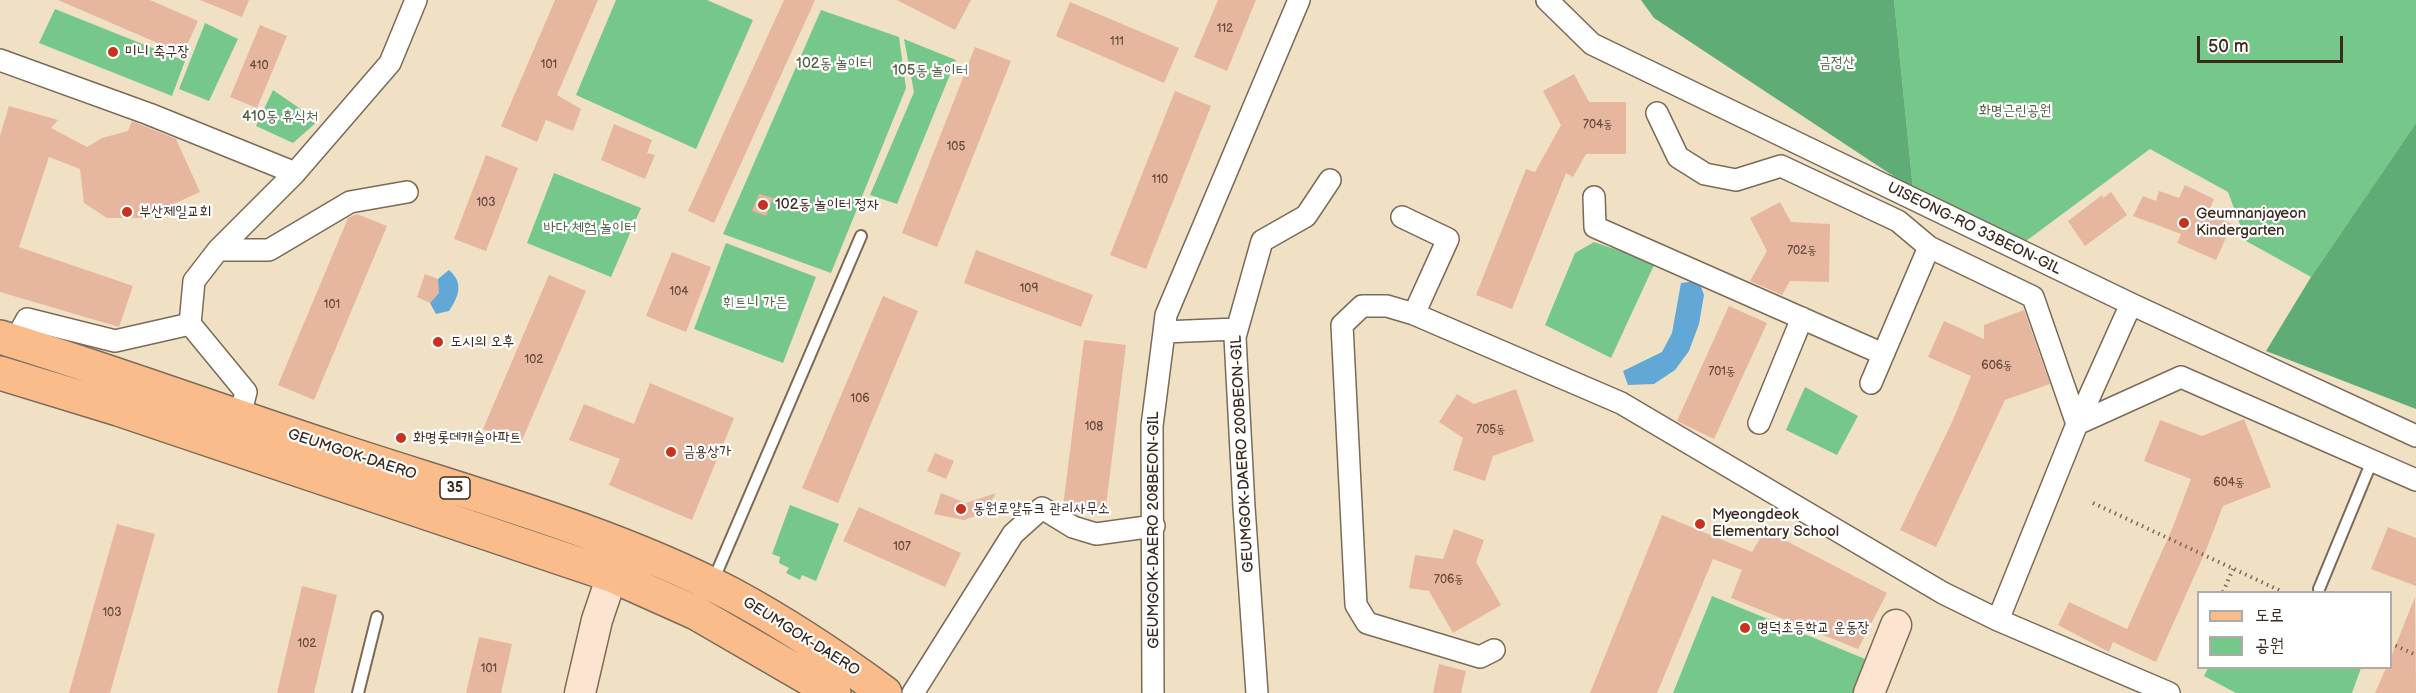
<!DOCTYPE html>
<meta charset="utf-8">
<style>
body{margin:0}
#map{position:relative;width:2416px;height:693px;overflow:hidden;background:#f1e1c4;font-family:"Balsamiq Sans","Poor Story",sans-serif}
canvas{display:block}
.legend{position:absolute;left:2197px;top:591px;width:195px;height:78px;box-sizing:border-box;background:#fff;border:2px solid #b1aaa5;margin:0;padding:8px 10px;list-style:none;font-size:18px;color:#3b2a1e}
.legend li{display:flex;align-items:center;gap:12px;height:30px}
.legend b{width:30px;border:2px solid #b1aaa5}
.scale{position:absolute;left:2197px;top:36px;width:146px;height:27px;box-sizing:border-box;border:3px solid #3b2a1e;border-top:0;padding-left:8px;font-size:18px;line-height:21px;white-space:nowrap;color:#3b2a1e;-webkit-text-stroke:4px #fff;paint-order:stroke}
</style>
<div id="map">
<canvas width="2416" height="693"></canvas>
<ul class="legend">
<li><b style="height:8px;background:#fabc8b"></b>도로</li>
<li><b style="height:16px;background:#76c88a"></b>공원</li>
</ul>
<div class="scale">50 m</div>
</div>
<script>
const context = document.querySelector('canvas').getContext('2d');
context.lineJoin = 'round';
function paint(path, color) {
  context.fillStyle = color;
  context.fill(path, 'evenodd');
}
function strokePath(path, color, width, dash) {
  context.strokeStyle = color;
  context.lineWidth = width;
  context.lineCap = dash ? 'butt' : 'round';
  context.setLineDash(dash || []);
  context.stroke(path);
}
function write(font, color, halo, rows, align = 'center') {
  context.font = font + ' "Balsamiq Sans","Poor Story",sans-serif';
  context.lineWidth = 4.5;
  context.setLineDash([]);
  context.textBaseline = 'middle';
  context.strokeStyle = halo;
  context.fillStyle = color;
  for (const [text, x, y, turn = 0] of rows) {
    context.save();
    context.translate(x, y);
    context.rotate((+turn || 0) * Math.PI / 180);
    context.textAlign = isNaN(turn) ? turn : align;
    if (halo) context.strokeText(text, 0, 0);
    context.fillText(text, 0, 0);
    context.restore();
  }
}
paint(new Path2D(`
 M616,0h91l46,20 -57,129 -120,-54z
 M1894,0h522v123l-105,154 -65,-36 -18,-49 -78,-43 -128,95 -109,-55z
 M55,9l130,52 -13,35 -133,-53z
 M821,10l78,27 7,51 -75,185 -108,-39z
 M205,23l33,16 -29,62 -30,-12z
 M904,39l52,21 -59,144 -27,-9 44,-103z
 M273,90l45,31 -25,22 -37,-17z
 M554,173l87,35 -30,69 -84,-34z
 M1594,242l61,21 -44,95 -66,-33 30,-72z
 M726,243l90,34 -33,86 -89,-34z
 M1805,387l53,29 -21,39 -51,-25z
 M790,505l49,19 -23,57 -14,-6 -2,5 -14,-7 3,-5 -10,-5 1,-6 -8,-3z
 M1712,596l158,65 -13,32h-184z
 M2208,668h153l-9,25h-116l-32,-17z`), '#76c88a');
paint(new Path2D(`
 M1641,0h253l19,189 -259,-171z
 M2416,123v286l-150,-58 45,-74z`), '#60ac76');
paint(new Path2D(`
 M449,270c15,13 10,26 0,41l-13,3 -6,-11 8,-10v-14z
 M1699,281l5,14 -5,29 -10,27 -14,19 -21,14 -26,1 -5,-14 39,-19 10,-19 9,-50z`), '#61a8d7');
paint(new Path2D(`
 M58,0h92l48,21 -15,33z
 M200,0h49l-7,17z
 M555,0h43l-41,95 24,14 -8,22 -27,-11 -9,22 -36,-16z
 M784,0h31l-101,223 -26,-12z
 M897,0h74l-16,30z
 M1218,0h38l-29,71 -33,-14z
 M1070,2l109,46 -15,35 -108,-47z
 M260,25l27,11 -30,72 -27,-11z
 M975,47l36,14 -74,186 -35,-14z
 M1574,74l15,28h37v52h-40l-13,23 -7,-4 -54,136 -36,-14 50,-126 9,3 26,-47 -18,-34z
 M1175,91l36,15 -65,163 -36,-14z
 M9,106l49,14 -7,8 36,19 15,-9 26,-7 4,-10 44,18 24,53 -57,26h-36l-23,-15 -4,-34 -31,-12 -30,90 114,39 -14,41 -119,-35v-156z
 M614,124l38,16 -5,13 8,2 -10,24 -44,-19z
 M486,155l32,13 -32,83 -32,-12z
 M2185,185l29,14 -6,14 24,11 -16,36 -39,-17 4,-9 -48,-18 10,-20 13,5 3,-10 20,7z
 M2111,192l16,23 -42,31 -17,-25 34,-26 1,3z
 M759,194l14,4 -7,18 -14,-5z
 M1780,202l11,20 39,2 -1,58 -39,-1 -8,14 -32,-14 17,-30 -17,-33z
 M357,214l30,12 -73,174 -36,-15 70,-167z
 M976,250l117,45 -12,32 -117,-44z
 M672,252l39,15 -25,65 -40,-16z
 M425,274l13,5 1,14 -9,10 -13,-6z
 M549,275l37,16 -66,154 -37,-16z
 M883,296l35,15 -80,192 -36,-15z
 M1729,306l38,17 -53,116 -37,-18z
 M2024,310l26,74 -45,16 -69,147 -36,-17 53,-110 18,-44 -43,-19 16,-36 40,18v-14z
 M1084,340l42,5 -21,169 -35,-4 -7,-4z
 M650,383l84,35 -42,102 -83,-35 11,-26 -51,-19 15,-36 50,20z
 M1516,389l18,52 -41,15 -8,25 -32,-11 10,-32 -24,-16 18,-28 17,10z
 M2244,419l27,68 -48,19 -17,44 -50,112 -43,-20 -4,10 -51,-27 11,-23 58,27 45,-100 19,-50 -47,-18 16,-41 42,16z
 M935,453l19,8 -8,18 -19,-8z
 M941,493l25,10 30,-10 -12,20 -20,7 -30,-6z
 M859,507l102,46 -16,34 -102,-46z
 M1662,515l90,37 13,-22 122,63 -29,56 -127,-51 11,-28 -29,-11 -56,134h-67z
 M117,524l38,10 -45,159h-41z
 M2388,527l28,11v48l-45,-17z
 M1454,529l30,11 -8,22 25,43 -48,28 -24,-42 -20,-3 6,-33 28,4z
 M302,586l35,9 -23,98h-37z
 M2415,597l1,96h-41l11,-25h5v-11z
 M479,637l33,7 -11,49h-35z
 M1439,664l27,7 -5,22h-28z`), '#e6b69f');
const lane = new Path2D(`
 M713,581l148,-345
 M2319,589l53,-128
 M358,693l19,-76`);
const street = new Path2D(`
 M1547,0l45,44 539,260 285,132
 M0,60l149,54 146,59
 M1657,113l21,44 27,17 31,6 45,-14 117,55 31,26 104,50 44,127 104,-47 235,103
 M1594,197l1,30 288,127
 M1402,217l46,22 -34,75 207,89 322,190 55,27 171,73
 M218,250l77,-77 95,-110 26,-63
 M1414,314l-27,-8h-25l-20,19 14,280 11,18 113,34 14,-7
 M190,324l4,-43 24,-31h51l81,-48 57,-10
 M1164,332l2,-17 133,-315
 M15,341l12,-22 88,22 75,-17 56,68 -9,35
 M1871,383l58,-136
 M1759,423l43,-105
 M1998,620l79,-196 54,-120
 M913,693l100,-159 29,-26 31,19 23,7 58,-8
 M1153,693l-1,-267 12,-94 72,-3
 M1257,693l-13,-186 -9,-170 27,-96 44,-25 24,-36`);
const secondary = new Path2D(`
 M580,693l17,-73 23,-68
 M1869,693l27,-68`);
const primary = new Path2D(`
 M0,337c114,35 225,76 338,113 130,43 272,81 393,144 54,29 105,63 154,99
 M0,373l118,36 493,166 85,38 138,80`);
strokePath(lane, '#7b6a58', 14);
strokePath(street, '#7b6a58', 24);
strokePath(secondary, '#7b6a58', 33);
strokePath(primary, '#7b6a58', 36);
strokePath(new Path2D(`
 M2093,503l190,89
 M2223,592l10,-23
 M2390,643l26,12`), '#7b6a58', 4, [1.5, 4.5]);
strokePath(lane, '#fff', 10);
strokePath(street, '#fff', 21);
strokePath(secondary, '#fde4d1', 30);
strokePath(primary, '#fabc8b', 33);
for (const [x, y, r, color] of [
 [113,52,6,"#c8321e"],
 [763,205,6,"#c8321e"],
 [127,212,6,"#c8321e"],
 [2184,223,6,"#c8321e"],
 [438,342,6,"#c8321e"],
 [401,438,6,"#c8321e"],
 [671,452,6,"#c8321e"],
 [961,509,6,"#c8321e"],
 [1700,524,6,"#c8321e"],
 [1745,628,6,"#c8321e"]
]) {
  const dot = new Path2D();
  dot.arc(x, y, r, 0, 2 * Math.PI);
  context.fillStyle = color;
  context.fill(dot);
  strokePath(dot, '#fff', 2);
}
write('12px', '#664d3e', null, [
 ["112",1225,29],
 ["111",1117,42],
 ["101",549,65],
 ["410",259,66],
 ["704동",1598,125],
 ["105",956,147],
 ["110",1160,180],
 ["103",486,203],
 ["702동",1802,251],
 ["109",1029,289],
 ["104",679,292],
 ["101",332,305],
 ["102",534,360],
 ["606동",1997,366],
 ["701동",1722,372],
 ["106",860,399],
 ["108",1094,427],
 ["705동",1491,430],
 ["604동",2229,483],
 ["107",902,547],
 ["706동",1449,580],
 ["103",112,613],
 ["102",307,644],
 ["101",489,669]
]);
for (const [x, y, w] of [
 [455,488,30]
]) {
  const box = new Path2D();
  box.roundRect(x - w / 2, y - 11, w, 22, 4.5);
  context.fillStyle = '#fff';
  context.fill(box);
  strokePath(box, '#3b2a1e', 1.5);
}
write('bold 14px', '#3b2a1e', null, [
 ["35",455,488]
]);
write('15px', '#3b2a1e', '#fff', [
 ["미니 축구장",125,52],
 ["102동 놀이터 정자",775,205],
 ["부산제일교회",139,212],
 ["Geumnanjayeon",2196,214],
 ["Kindergarten",2196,231],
 ["도시의 오후",450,342],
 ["화명롯데캐슬아파트",413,438],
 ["금용상가",683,452],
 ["동원로얄듀크 관리사무소",973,509],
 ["Myeongdeok",1712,515],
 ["Elementary School",1712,532],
 ["명덕초등학교 운동장",1757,628]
], 'left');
write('15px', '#506144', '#fff', [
 ["금정산",1837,63],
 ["102동 놀이터",834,64],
 ["105동 놀이터",930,71],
 ["화명근린공원",2015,111],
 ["410동 휴식처",280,117],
 ["바다 체험 놀이터",590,228],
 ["휘트니 가든",755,303]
]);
write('15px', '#3b2a1e', '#fff', [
 ["UISEONG-RO 33BEON-GIL",1974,229,26],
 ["GEUMGOK-DAERO 200BEON-GIL",1243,454,-93],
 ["GEUMGOK-DAERO",352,455,18],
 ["GEUMGOK-DAERO 208BEON-GIL",1154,530,-90],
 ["GEUMGOK-DAERO",801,637,32]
]);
</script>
